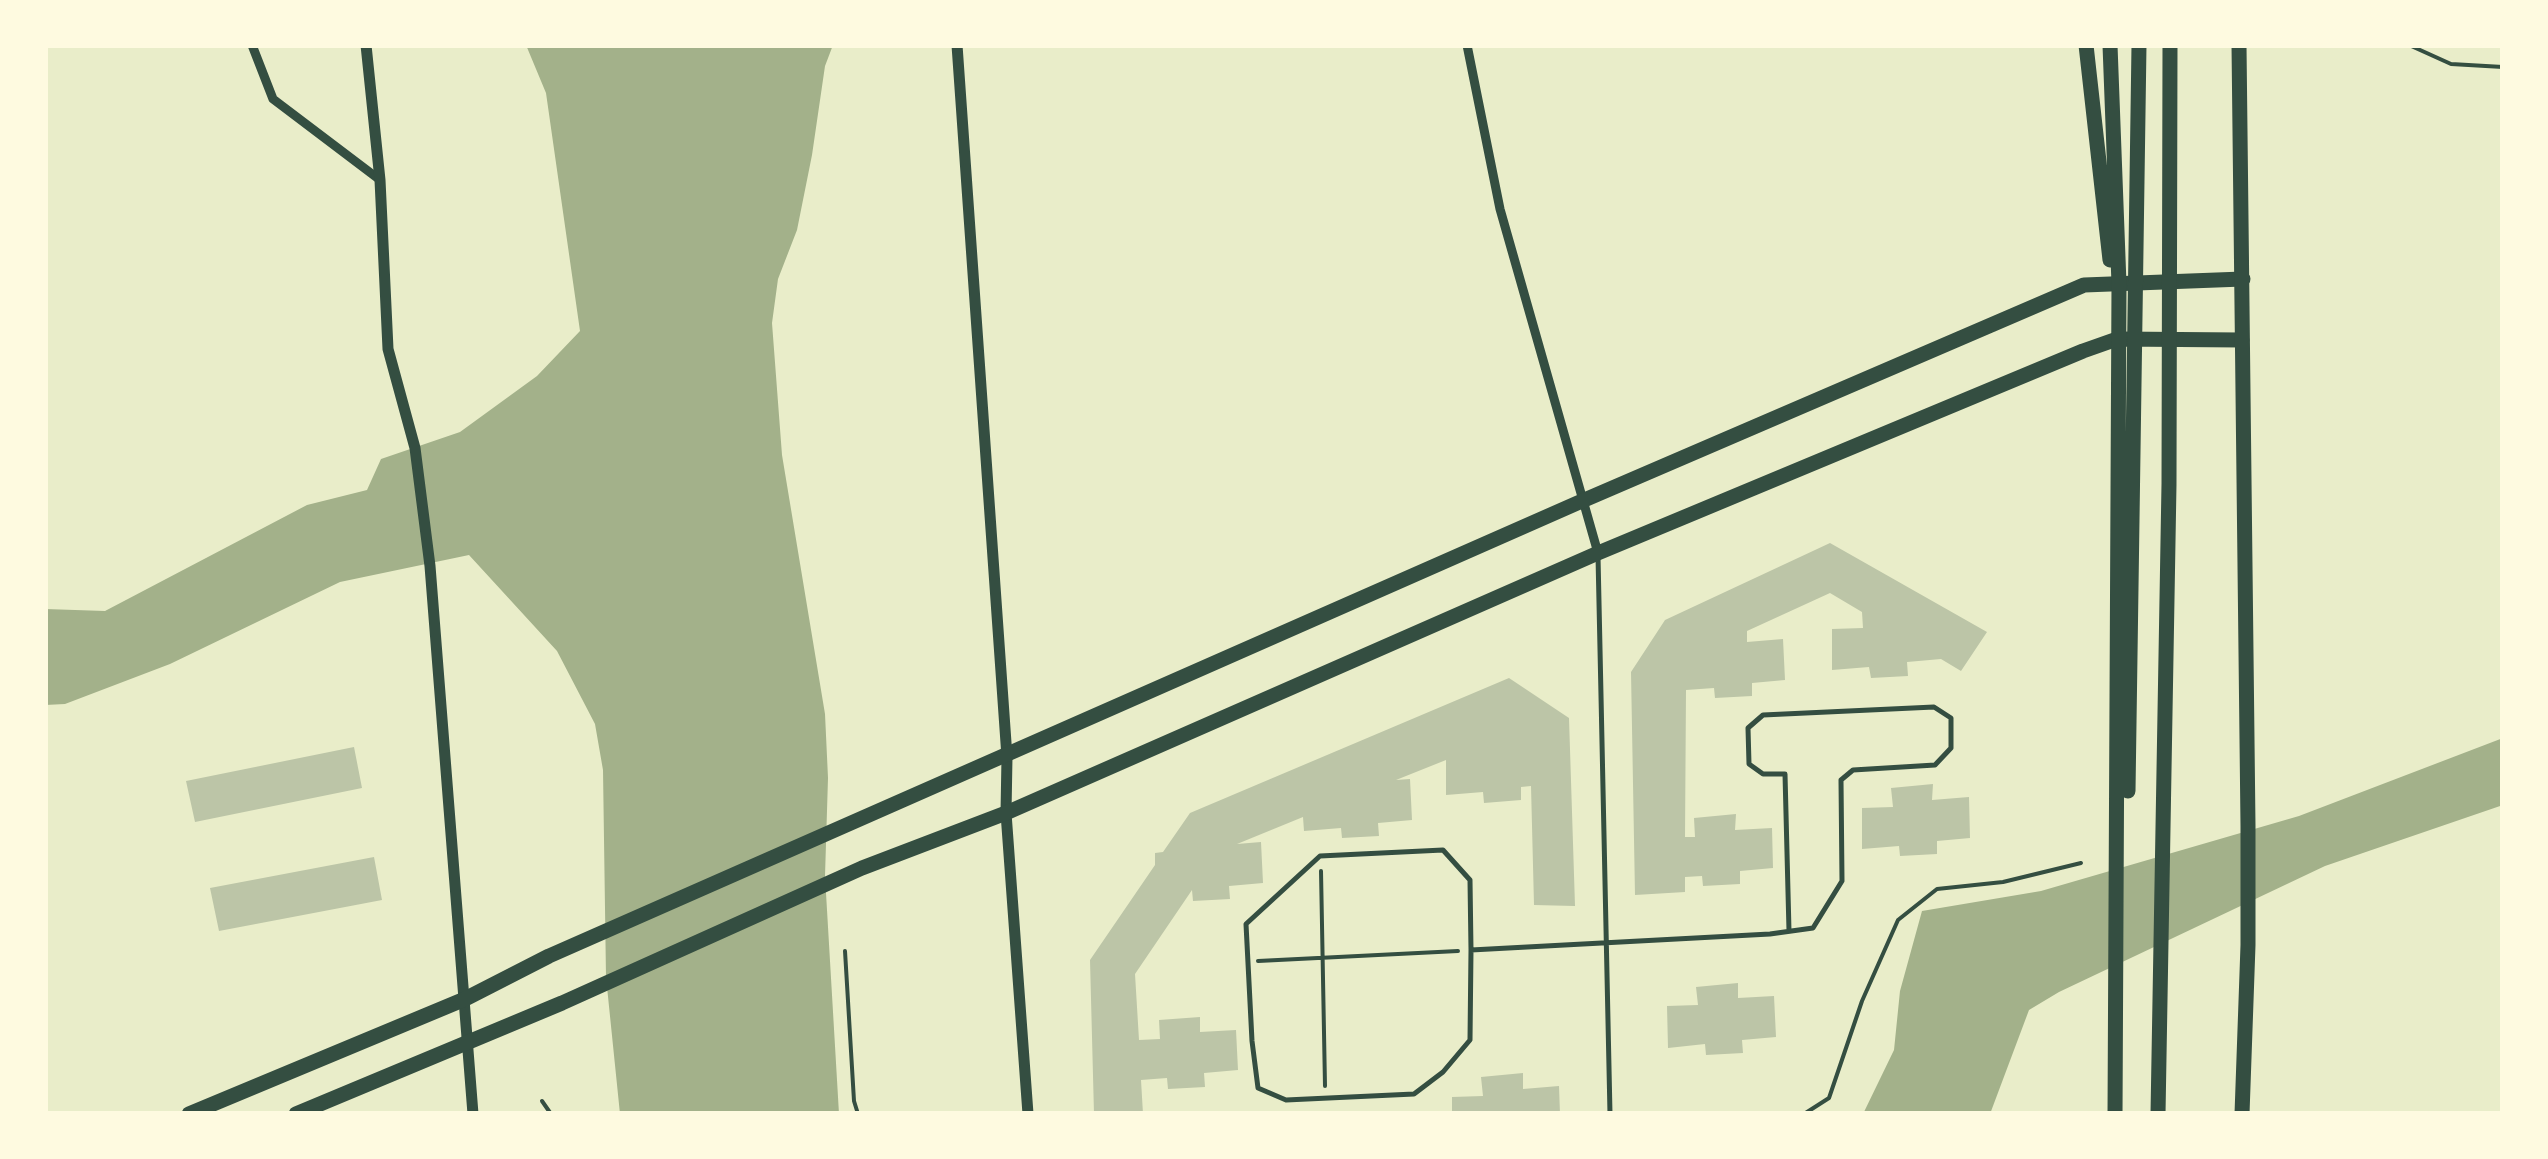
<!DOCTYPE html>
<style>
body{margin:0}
#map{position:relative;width:2548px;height:1159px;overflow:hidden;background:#e9edc9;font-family:Quicksand,sans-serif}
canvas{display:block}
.frame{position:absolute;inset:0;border:48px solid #fefae0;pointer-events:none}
</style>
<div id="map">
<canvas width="2548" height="1159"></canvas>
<div class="frame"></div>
</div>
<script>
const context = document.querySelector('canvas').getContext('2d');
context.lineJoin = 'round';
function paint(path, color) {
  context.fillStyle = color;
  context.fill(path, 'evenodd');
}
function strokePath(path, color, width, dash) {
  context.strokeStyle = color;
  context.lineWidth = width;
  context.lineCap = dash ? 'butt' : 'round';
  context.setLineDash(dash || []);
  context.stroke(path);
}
paint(new Path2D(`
 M526,45h307l-8,21 -13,89 -15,75 -19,49 -6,44 10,132 43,259 3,64 -3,98 14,238h-219l-14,-137 -3,-207 -8,-46 -38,-73 -88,-96 -129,27 -170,82 -105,40 -20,1v-96l60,2 202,-106 60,-15 14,-31 79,-27 77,-56 43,-45 -34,-238z
 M2503,738v67l-178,61 -266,126 -30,18 -39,104h-127l31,-64 6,-59 22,-80 119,-20 258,-75z`), '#a3b18a');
paint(new Path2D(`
 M1830,543l157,89 -26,39 -20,-12 -34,3 1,14 -37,2 -2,-11 -37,3v-41l31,-1 -1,-16 -32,-19 -83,38v11l36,-3 2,41 -33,3v13l-37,2 -1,-10 -28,2 -1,147h10l-1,-19 42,-4 -1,16 37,-2 1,40 -33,3v13l-37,2 -1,-10 -17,1v15l-50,3 -4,-223 34,-52z
 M1509,678l60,40 6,188 -41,-1 -3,-119 -10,1v13l-37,3 -1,-11 -37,3v-35l-50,20 14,-1 2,41 -34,3 1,13 -37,2 -1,-10 -37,3 -1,-14 -66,27 24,-2 2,41 -34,3 1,13 -37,2 -1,-11 -57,84 4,66 21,-1 -1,-19 41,-3v15l36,-2 2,40 -34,3 1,14 -37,2 -1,-11 -26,2 2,34h-49l-4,-154 65,-95v-12l8,-1 27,-39z
 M354,747l8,41 -167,34 -9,-41z
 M1933,784l-1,16 37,-3 1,41 -33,3v13l-37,2 -1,-10 -37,3v-41l31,-1 -2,-19z
 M374,857l8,43 -163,31 -9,-43z
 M1738,983v15l36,-2 2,41 -34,3 1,13 -37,2 -1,-11 -37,4 -1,-42 31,-1 -2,-18z
 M1523,1073v16l36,-3 1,28h-108v-17l31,-1 -2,-19z`), '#bcc5a7');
strokePath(new Path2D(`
 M2409,45l42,19 52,3
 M1321,871l4,215
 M845,951l9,150 4,13
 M1258,961l200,-10
 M542,1101l9,13
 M1804,1114l25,-16 33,-97 36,-81 39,-31 66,-7 78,-19`), '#344e41', 4);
strokePath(new Path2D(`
 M1598,556l12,558
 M1471,950l-1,90 -27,32 -29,22 -128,6 -28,-12 -6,-47 -6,-117 74,-68 123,-6 27,30 1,70 299,-16 43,-6 29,-47 -1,-101 12,-10 82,-5 16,-17v-30l-17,-11 -171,8 -15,13 1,36 14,10h22l4,157`), '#344e41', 5);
strokePath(new Path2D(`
 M252,45l21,54 107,81
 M1467,45l33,164 98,344`), '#344e41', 9);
strokePath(new Path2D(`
 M366,45l14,135 8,169 27,99 15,118 43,548
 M957,45l50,712 -1,56 22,301`), '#344e41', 11);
strokePath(new Path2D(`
 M189,1114l276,-115 84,-43 1033,-455 502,-216 159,-6
 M296,1114l266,-111 300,-135 144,-55 592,-260 485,-202 34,-12 125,1`), '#344e41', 15);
strokePath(new Path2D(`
 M2086,45l24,215
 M2110,45l9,239 -4,830
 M2239,45l9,781v119l-6,169
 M2128,791l11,-746
 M2158,1114l11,-630 1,-439`), '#344e41', 15);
</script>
